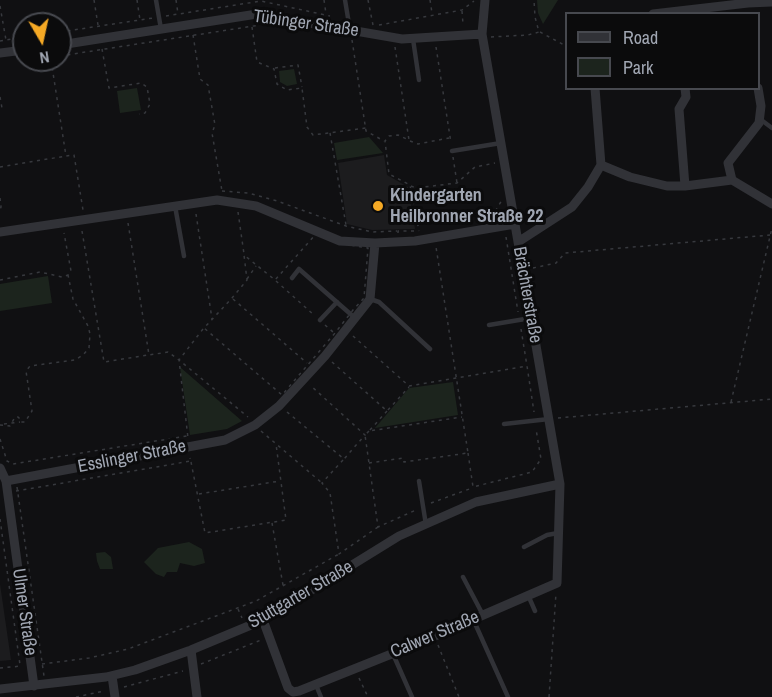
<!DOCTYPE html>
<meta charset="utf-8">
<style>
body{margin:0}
#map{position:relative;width:772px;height:697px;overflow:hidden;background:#101012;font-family:"Archivo Narrow",sans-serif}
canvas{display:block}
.legend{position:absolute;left:565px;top:12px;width:195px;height:78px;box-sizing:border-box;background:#0b0b0c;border:2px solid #47494f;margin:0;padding:8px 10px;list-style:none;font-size:18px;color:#a1a7b3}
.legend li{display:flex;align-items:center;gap:12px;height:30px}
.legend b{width:30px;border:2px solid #47494f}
.north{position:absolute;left:12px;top:12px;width:60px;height:60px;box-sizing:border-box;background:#0b0b0c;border:2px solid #47494f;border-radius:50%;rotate:171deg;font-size:16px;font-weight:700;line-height:24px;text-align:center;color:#a1a7b3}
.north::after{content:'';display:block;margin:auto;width:21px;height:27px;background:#f5a925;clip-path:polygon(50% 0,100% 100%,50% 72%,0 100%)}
</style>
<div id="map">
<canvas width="772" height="697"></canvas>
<ul class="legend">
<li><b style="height:8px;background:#313237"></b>Road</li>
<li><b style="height:16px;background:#1c241d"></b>Park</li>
</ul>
<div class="north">N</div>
</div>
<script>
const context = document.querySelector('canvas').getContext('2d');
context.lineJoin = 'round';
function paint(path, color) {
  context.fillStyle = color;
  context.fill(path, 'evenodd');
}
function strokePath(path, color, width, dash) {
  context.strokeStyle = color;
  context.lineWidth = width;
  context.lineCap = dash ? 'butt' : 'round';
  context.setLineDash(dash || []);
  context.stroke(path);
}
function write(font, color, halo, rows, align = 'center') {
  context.font = font + ' "Archivo Narrow",sans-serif';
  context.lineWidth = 6;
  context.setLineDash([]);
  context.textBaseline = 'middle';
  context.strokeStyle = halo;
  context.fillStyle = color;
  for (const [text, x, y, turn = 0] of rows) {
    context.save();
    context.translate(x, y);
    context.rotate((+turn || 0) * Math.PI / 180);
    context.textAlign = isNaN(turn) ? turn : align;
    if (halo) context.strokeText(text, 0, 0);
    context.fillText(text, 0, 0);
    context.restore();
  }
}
paint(new Path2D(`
 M384,155l3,20 21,12 7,42 -43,1 -25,-6 -9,-61z
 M0,584l11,76 -11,1z`), '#1c1c1e');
paint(new Path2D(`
 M537,0h21l-15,24 -5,-11z
 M294,69l3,15 -10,2 -7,-4 -1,-11z
 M137,88l4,22 -21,3 -3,-22z
 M369,137l14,16 -46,7 -3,-17z
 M48,276l4,27 -52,8v-27z
 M180,367l62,54 -15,8 -37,6z
 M453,382l5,33 -83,13 34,-40z
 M189,542l13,7 3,14 -11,3 -14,-3 -3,9h-10l-3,5 -8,-3 -12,-12 14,-14z
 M105,552l6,5 2,12h-13l-3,-8 -1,-8z`), '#1c241d');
strokePath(new Path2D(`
 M94,0l4,25
 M137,0l3,20
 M176,0l2,14
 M324,0l2,14
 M368,0l5,25
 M430,0l2,13
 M0,6l6,34
 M462,11l1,13
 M166,16l95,-15 69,15
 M379,25l83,-15 12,-9
 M252,27l5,35 17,7 3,15 10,6 15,-2 5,39 6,8 53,-7
 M60,32l93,-14
 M540,32l26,14
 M193,35l7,44 8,6 7,40 -3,8 10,58
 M491,37l37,-2 11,-3 -4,-15 -1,-17
 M352,40l14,91 18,10
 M0,41l24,-4
 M395,47l14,93 -11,-5 -9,1 -4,5 4,33 21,11 9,46
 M436,47l15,96
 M102,49l7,39 32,-5 6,4 3,17 -5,9 -6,1
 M60,56l200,-31
 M51,60l15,96 8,-1 9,55
 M275,68l23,-3 4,22
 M0,97l2,11h-2
 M330,133l16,92
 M410,141l8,3 31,-6
 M453,157l4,26
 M0,167l66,-11
 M411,186l5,2 41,-5 18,-16 20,-4
 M222,191l26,2 29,8 69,25 26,6 25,-1
 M0,198l1,9 -1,3
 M238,212l6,42
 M196,214l16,105
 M476,220l17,-5 9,-15
 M128,223l21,132 19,-3 11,8 9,78
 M82,231l22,131 44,-7
 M398,233v-2h18
 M316,234l22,9 30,5 -4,50 -11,12 -18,23 -53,62 -78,-67 28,-30 15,-18 -3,-25 31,25z
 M506,237l12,75
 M533,268l23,-5 9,-10 205,-18
 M247,279l9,-13
 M0,280l40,-8 22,5 6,-2 3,-4 -7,-38
 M276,281l39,35
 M233,299l74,64
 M325,325l8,7
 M203,329l-24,31 69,57
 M521,329l6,37
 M353,336l56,50 118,-20 7,46
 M332,362l55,49 22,-24
 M731,402l41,-174
 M387,411l-18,20 93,-14
 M287,412l57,47 21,-24 -55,-50
 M558,418l214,-19
 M4,424l16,-2
 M0,425l10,1 5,-9h3l3,3v2h4l7,-11 -6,-40 4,-5 45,-6 8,-5 6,-7 1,-14 -2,-8 -15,-27 -5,-24
 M261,431l61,52
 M369,431l-4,4 13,92 38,-17
 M0,439l7,22 6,3 174,-28
 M468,453l5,34 59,-15 9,-13 -5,-30
 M343,460l-21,23 8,10 9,61 39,-27
 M191,462l14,71 81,-13 -10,-76
 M369,463l34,-5 1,4 64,-9 -32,-206
 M17,487l27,189
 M16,491l175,-30 -1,-3
 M199,494l81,-13
 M431,503l41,-15
 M0,519l20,146
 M272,523l11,62
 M238,609l4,9
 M438,645l21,52
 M42,664l47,-6 39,-9 128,-48 83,-47
 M201,664l60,-24
 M0,668l22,-2
 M359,678l9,19
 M124,687l59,-16
 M76,697l28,-6
 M549,697l7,-104`), '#37393e', 1.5, [3, 4.5]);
strokePath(new Path2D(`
 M156,0l5,29
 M345,0l5,30
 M413,39l6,41
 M760,119l12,9
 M452,151l49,-8
 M175,206l9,50
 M292,278l7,-9 56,49
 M370,299l9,3 51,47
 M320,320l17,-18
 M489,325l42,-7
 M504,424l45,-5
 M419,481l7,44
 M524,547l23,-12 11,-2
 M463,577l20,38
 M528,595l7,16
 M473,619l35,78
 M393,654l19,43
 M316,685l5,12`), '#313237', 4.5);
strokePath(new Path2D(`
 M653,14l95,-11 24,-1
 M60,45l197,-31 145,25 80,-5
 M0,53l24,-3
 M601,165l29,12 37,9h18l47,-6 40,24
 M732,180l-4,-17 31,-40 2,-17 -3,-18
 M685,186l-6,-77 7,-12 -1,-9
 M0,232l217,-32 39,6 84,35 35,2 40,-2 100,-17
 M518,242l54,-35 16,-20 13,-22 -6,-77
 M0,468l6,13 28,205
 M6,481l219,-41 30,-15 24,-19 46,-50 45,-57 5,-56
 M263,620l25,68 5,4 6,-1 115,-46 143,-62 3,-99 -78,-450 3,-34
 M191,650l6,47
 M112,676l3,21
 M0,689l106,-12 29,-7 56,-20 72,-30 136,-84 77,-34 84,-18`), '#313237', 9);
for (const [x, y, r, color] of [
 [378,206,6,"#f5a925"]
]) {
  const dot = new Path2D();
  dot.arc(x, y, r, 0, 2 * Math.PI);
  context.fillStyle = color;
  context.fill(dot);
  strokePath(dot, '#0b0b0c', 2);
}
write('18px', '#a1a7b3', '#0b0b0c', [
 ["Tübinger Straße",306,24,8],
 ["Brächterstraße",527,295,80],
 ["Esslinger Straße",132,457,-11],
 ["Stuttgarter Straße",301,595,-30],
 ["Ulmer Straße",24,612,82],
 ["Calwer Straße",435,635,-23]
]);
write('bold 18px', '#a1a7b3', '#0b0b0c', [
 ["Kindergarten",390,196],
 ["Heilbronner Straße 22",390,217]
], 'left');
</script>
